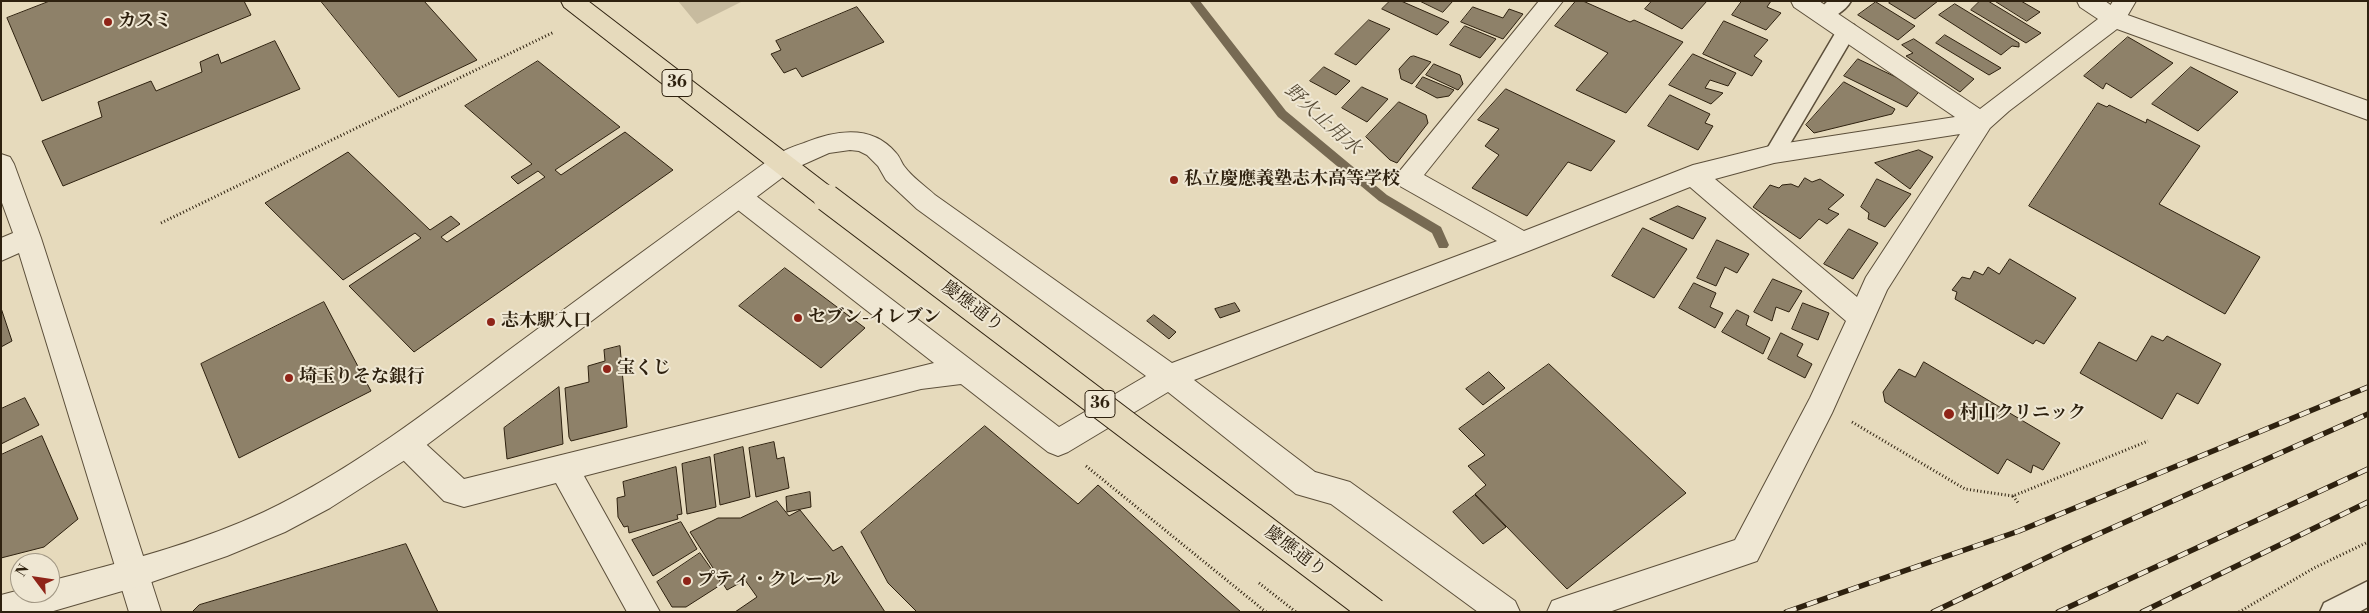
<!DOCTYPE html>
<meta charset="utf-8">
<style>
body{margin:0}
#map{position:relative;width:2369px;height:613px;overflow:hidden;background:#e6dabc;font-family:"Libre Bodoni",serif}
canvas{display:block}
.frame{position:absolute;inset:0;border:2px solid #2e210f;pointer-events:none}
.north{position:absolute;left:10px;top:553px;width:50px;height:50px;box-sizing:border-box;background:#efe7d3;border:1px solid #a29885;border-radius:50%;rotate:301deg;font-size:14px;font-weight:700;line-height:20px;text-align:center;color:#2e210f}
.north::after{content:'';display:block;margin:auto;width:18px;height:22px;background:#8f2418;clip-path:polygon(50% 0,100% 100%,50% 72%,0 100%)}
</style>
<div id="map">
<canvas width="2369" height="613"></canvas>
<div class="frame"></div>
<div class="north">N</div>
</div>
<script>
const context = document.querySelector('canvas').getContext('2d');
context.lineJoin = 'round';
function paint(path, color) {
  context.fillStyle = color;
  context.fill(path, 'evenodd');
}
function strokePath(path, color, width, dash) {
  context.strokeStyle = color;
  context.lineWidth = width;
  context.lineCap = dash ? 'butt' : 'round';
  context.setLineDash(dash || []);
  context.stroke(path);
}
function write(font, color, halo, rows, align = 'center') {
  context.font = font + ' "Libre Bodoni","Noto Serif JP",serif';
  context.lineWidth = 4;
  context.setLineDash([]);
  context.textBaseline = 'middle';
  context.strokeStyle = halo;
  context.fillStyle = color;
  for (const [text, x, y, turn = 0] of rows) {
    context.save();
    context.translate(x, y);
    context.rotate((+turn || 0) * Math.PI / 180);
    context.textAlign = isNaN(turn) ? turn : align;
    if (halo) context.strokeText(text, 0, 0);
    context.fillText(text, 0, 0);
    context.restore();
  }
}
paint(new Path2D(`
 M678,1h65l-46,23z`), '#c7bb9f');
paint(new Path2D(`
 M1189,1h11l86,110 101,84 54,32 8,18 -2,3h-8l-7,-15 -53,-32 -101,-84z`), '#776a53');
const building = new Path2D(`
 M50,1h194l7,14 -209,86 -35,-83z
 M321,1h103l53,59 -78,37z
 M1390,1h11l48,21 -12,13 -55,-26z
 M1420,1h33l-10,11z
 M1576,1h7l47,21 4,-2 49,22 -57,71 -50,-23 32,-37 -53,-27z
 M1652,1h55l-25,28 -37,-20z
 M1742,1h29l-4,6 14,6 -15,17 -34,-15z
 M1892,1h46l-23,18 -26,-16z
 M1980,1h8l53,32 -15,10 -55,-33z
 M1995,1h26l19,11 -13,9z
 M1876,2l39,24 -17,14 -40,-25z
 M1955,4l64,39v4l-7,-1 -11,9 -62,-40z
 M857,7l27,35 -82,35 -6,-9 -12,5 -13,-19 10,-4 -5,-9z
 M1473,7l30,11 6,-9 14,5 -20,25 -42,-17z
 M1369,20l21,9 -34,36 -21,-11z
 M1724,21l44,19 -14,16 8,5 -10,15 -49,-22z
 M1465,26l31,13 -16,19 -30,-13z
 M1945,35l56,33 -12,7 -53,-32z
 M2128,37l45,26 -42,35 -25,-15 -3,6 -19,-13z
 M1914,39l60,40 -14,13 -54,-36 7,-3 -11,-8z
 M275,41l25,48 -237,97 -21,-45 60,-24 -4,-15 53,-21 5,10 46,-19 -2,-10 18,-8 3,9z
 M1693,54l43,19 -8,13 -18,-6 -5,8 18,5 -12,11 -42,-19z
 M1414,56l17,6 -19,22 -11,-5 -2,-10 11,-12z
 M1858,59l63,30 -14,18 -63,-31z
 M538,61l82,66 -65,43 6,5 64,-43 48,38 -259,182 -65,-66 72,-48 -6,-5 -72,47 -78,-77 83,-51 82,78 21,-14 9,8 -19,13 6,5 98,-65 -7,-6 -20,13 -7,-7 21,-13 -67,-58z
 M1434,64l26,11 3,9 -5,6 -32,-15z
 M1324,67l26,14 -14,14 -26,-14z
 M2191,67l47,25 -40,39 -46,-27z
 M1423,77l31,13 -5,6 -12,2 -21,-11z
 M1844,82l51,27 -3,5 -78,19 -8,-8z
 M1362,87l26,12 -21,23 -25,-14z
 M1506,89l109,52 -24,30 -23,-9 -41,54 -55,-28 27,-33 -14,-9 14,-17 -21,-9z
 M1670,95l40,19 -5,9 8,3 -15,24 -50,-24z
 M1399,102l27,13 2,8 -31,40 -7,-3 -24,-23z
 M2098,103l9,4 2,-2 37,18 1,-4 53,27 -41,58 101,53 -35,57 -196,-108z
 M1919,150l14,7 -23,32 -35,-26z
 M1805,178l7,4 8,-3 24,16 -16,14 11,5 -12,10 -8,-5 -19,20 -47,-32 17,-22 9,3 3,-3 9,-1 7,3z
 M1877,179l34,15 -26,33 -17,-8 1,-6 -8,-6z
 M1678,206l28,12 -13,21 -43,-20z
 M1643,228l44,21 -33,49 -42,-22z
 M1849,229l29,14 -25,36 -29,-15z
 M1717,240l32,14 -12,19 -12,-6 -9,19 -19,-8z
 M2010,259l66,39 -32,46 -8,-4 -3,4 -78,-45 2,-7 -5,-2 10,-13 8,2 4,-8 9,4 5,-8 11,7z
 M785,268l80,60 -44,40 -82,-62z
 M1773,279l29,12 -13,21 -13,-5 -4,14 -18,-9z
 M1694,283l22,10 -6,14 13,6 -8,15 -36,-20z
 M324,302l47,89 -132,67 -38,-94z
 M1235,303l5,8 -20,7 -5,-9z
 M1803,303l26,10 -11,27 -26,-11z
 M1,308l11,33 -11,6z
 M1737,310l12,6 -3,9 24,13 -7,16 -41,-22z
 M1154,315l22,17 -7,7 -22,-18z
 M1781,333l22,11 -6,12 15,8 -7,14 -37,-19z
 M2152,336l11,5 4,-5 54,28 -23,40 -21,-11 -15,26 -82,-46 19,-31 37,19z
 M620,346l7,81 -56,14 -2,-4 -4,-49 24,-6 -1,-16 17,-5 -1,-11z
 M1924,362l136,81 -17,27 -10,-5 -2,8 -24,-14 -9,15 -113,-72 -2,-10 16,-23 16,8z
 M1549,364l137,129 -119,96 -92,-95 11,-9 -18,-19 17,-11 -26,-26z
 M1489,372l16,16 -22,17 -17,-16z
 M559,387l4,57 -56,15 -3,-31z
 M25,398l14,27 -38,19v-35z
 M985,426l93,78 20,-19 143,127h-324l-29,-29 -27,-51z
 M42,436l36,83 -34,28 -43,11v-103z
 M774,442l3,17 7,-2 5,31 -33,9 -7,-49z
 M743,447l7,50 -30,8 -6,-50z
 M710,457l6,50 -29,7 -5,-50z
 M676,467l6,47 -5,1 1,4 -49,14 -1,-7 -4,1 -6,-10 -1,-19 8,-2 -2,-14z
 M810,492l1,15 -24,5 -1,-15z
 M1475,495l31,32 -23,17 -30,-32z
 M777,501l12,15 11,-6 33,41 9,-5 43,66h-150l22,-15 -12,-17 -18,10 -37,-58 28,-14h22z
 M681,522l16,27 -44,27 -21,-36z
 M406,544l32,68h-246l7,-7z
 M700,553l22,31 -36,23h-14l-15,-25z`);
paint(building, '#8e8169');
strokePath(building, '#2e210f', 1);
const service = new Path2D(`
 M1828,1h23c-6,11 -23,21 -35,18l-2,-5z
 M1847,23l7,2 3,5 -76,129 -7,3 -7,-3 -3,-5 3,-5 73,-124z
 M2368,581v26l-9,5h-39l4,-9z`);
const minor = new Path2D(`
 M1539,1h24l-139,174 100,56 169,-66 81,-20 181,-28 -161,-110 -3,-6h28l161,108 118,-90 -18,-12 -3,-6h28l17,12 246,88v19l-251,-91 -108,82 -19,17 -103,162 -55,123 -75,148 -148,51h-62l5,-11 11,-4 172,-57 75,-142 36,-77 -156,-134 -159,63 -337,130 121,92 35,10 165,119 5,11h-42l-147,-108 -35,-10 -128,-102 -100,60 -10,4 -10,-4 -87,-68 -40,5 -337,87 76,136h-33l-71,-129 -92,24 -20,-6 -48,-48 -5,-9 5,-9 10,-4 10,4 48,44 470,-116 -205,-160 -4,-7 4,-7 9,-3 9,3 312,238 87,-51 -229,-167 -31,-29 -8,-14 -11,-11 -8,-4 -9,-1 -21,3 -47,21 -9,-3 -4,-7c7,-12 23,-17 35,-21 32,-13 68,-19 92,10 4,4 5,9 8,13 8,11 21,20 31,29l237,168 325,-122 -99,-56 -4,-7zM1960,134l-94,143 -9,20 -142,-118 59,-16z
 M1,154l9,3 4,7 27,74 120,374h-32l-110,-359 -18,8v-23l12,-5 -12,-33z`);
const tertiary = new Path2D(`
 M2113,1h23l-14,24 -8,2 -8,-2 -4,-6z
 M782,154l9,3 4,7 -4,7 -375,282 -86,55 -45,24 -58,24 -84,29 -93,27h-49v-17l19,-5v3h30v-12c72,-19 146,-37 214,-69 88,-42 164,-101 241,-159 89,-66 178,-131 268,-196z`);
const primary = new Path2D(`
 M561,1h27l248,190 4,7 -4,7 -9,3 -9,-3 -254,-198z`);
strokePath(service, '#5c4f3a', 3);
strokePath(minor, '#5c4f3a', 2);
strokePath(tertiary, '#5c4f3a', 2);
strokePath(primary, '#2e210f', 2);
strokePath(new Path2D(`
 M161,223l393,-191
 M1852,422l113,67 48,7 135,-55
 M1086,466l180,146
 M2013,496l6,8
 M1259,583l37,29
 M2239,612l75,-44 54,-26`), '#2e210f', 3, [1, 2.5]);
paint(service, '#efe7d3');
paint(minor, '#efe7d3');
paint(tertiary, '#efe7d3');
paint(primary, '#e6dabc');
const rail = new Path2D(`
 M1786,612l233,-81 349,-144
 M1933,612l134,-64 301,-134
 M2058,612l310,-143
 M2142,612l226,-110`);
strokePath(rail, '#2e210f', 5.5);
strokePath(rail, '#efe7d3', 4, [11]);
const primaryBridge = new Path2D(`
 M827,198l547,414`);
strokePath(primaryBridge, '#2e210f', 29, []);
strokePath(primaryBridge, '#e6dabc', 27);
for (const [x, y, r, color] of [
 [108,22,5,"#8f2418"],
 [1174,180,5,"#8f2418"],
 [798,318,5,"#8f2418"],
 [491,322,5,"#8f2418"],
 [607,369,5,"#8f2418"],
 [289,378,5,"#8f2418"],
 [1949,414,6,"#8f2418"],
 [687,581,5,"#8f2418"]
]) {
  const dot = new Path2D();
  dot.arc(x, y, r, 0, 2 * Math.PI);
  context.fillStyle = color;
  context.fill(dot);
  strokePath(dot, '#efe7d3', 2);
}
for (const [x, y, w] of [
 [677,83,30],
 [1100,404,30]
]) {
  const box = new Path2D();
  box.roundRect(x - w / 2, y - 13.5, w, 27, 4);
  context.fillStyle = '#efe7d3';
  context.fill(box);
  strokePath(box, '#2e210f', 1);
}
write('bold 16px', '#2e210f', null, [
 ["36",677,83],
 ["36",1100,404]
]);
write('bold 18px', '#2e210f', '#efe7d3', [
 ["カスミ",118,22],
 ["私立慶應義塾志木高等学校",1184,180],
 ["セブン-イレブン",808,318],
 ["志木駅入口",501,322],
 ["宝くじ",617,369],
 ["埼玉りそな銀行",299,378],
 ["村山クリニック",1960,414],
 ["プティ・クレール",697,581]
], 'left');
write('18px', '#2e210f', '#efe7d3', [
 ["慶應通り",972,307,37],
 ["慶應通り",1295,552,37]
]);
write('italic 19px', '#584c37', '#efe7d3', [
 ["野火止用水",1322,120,42]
]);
</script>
